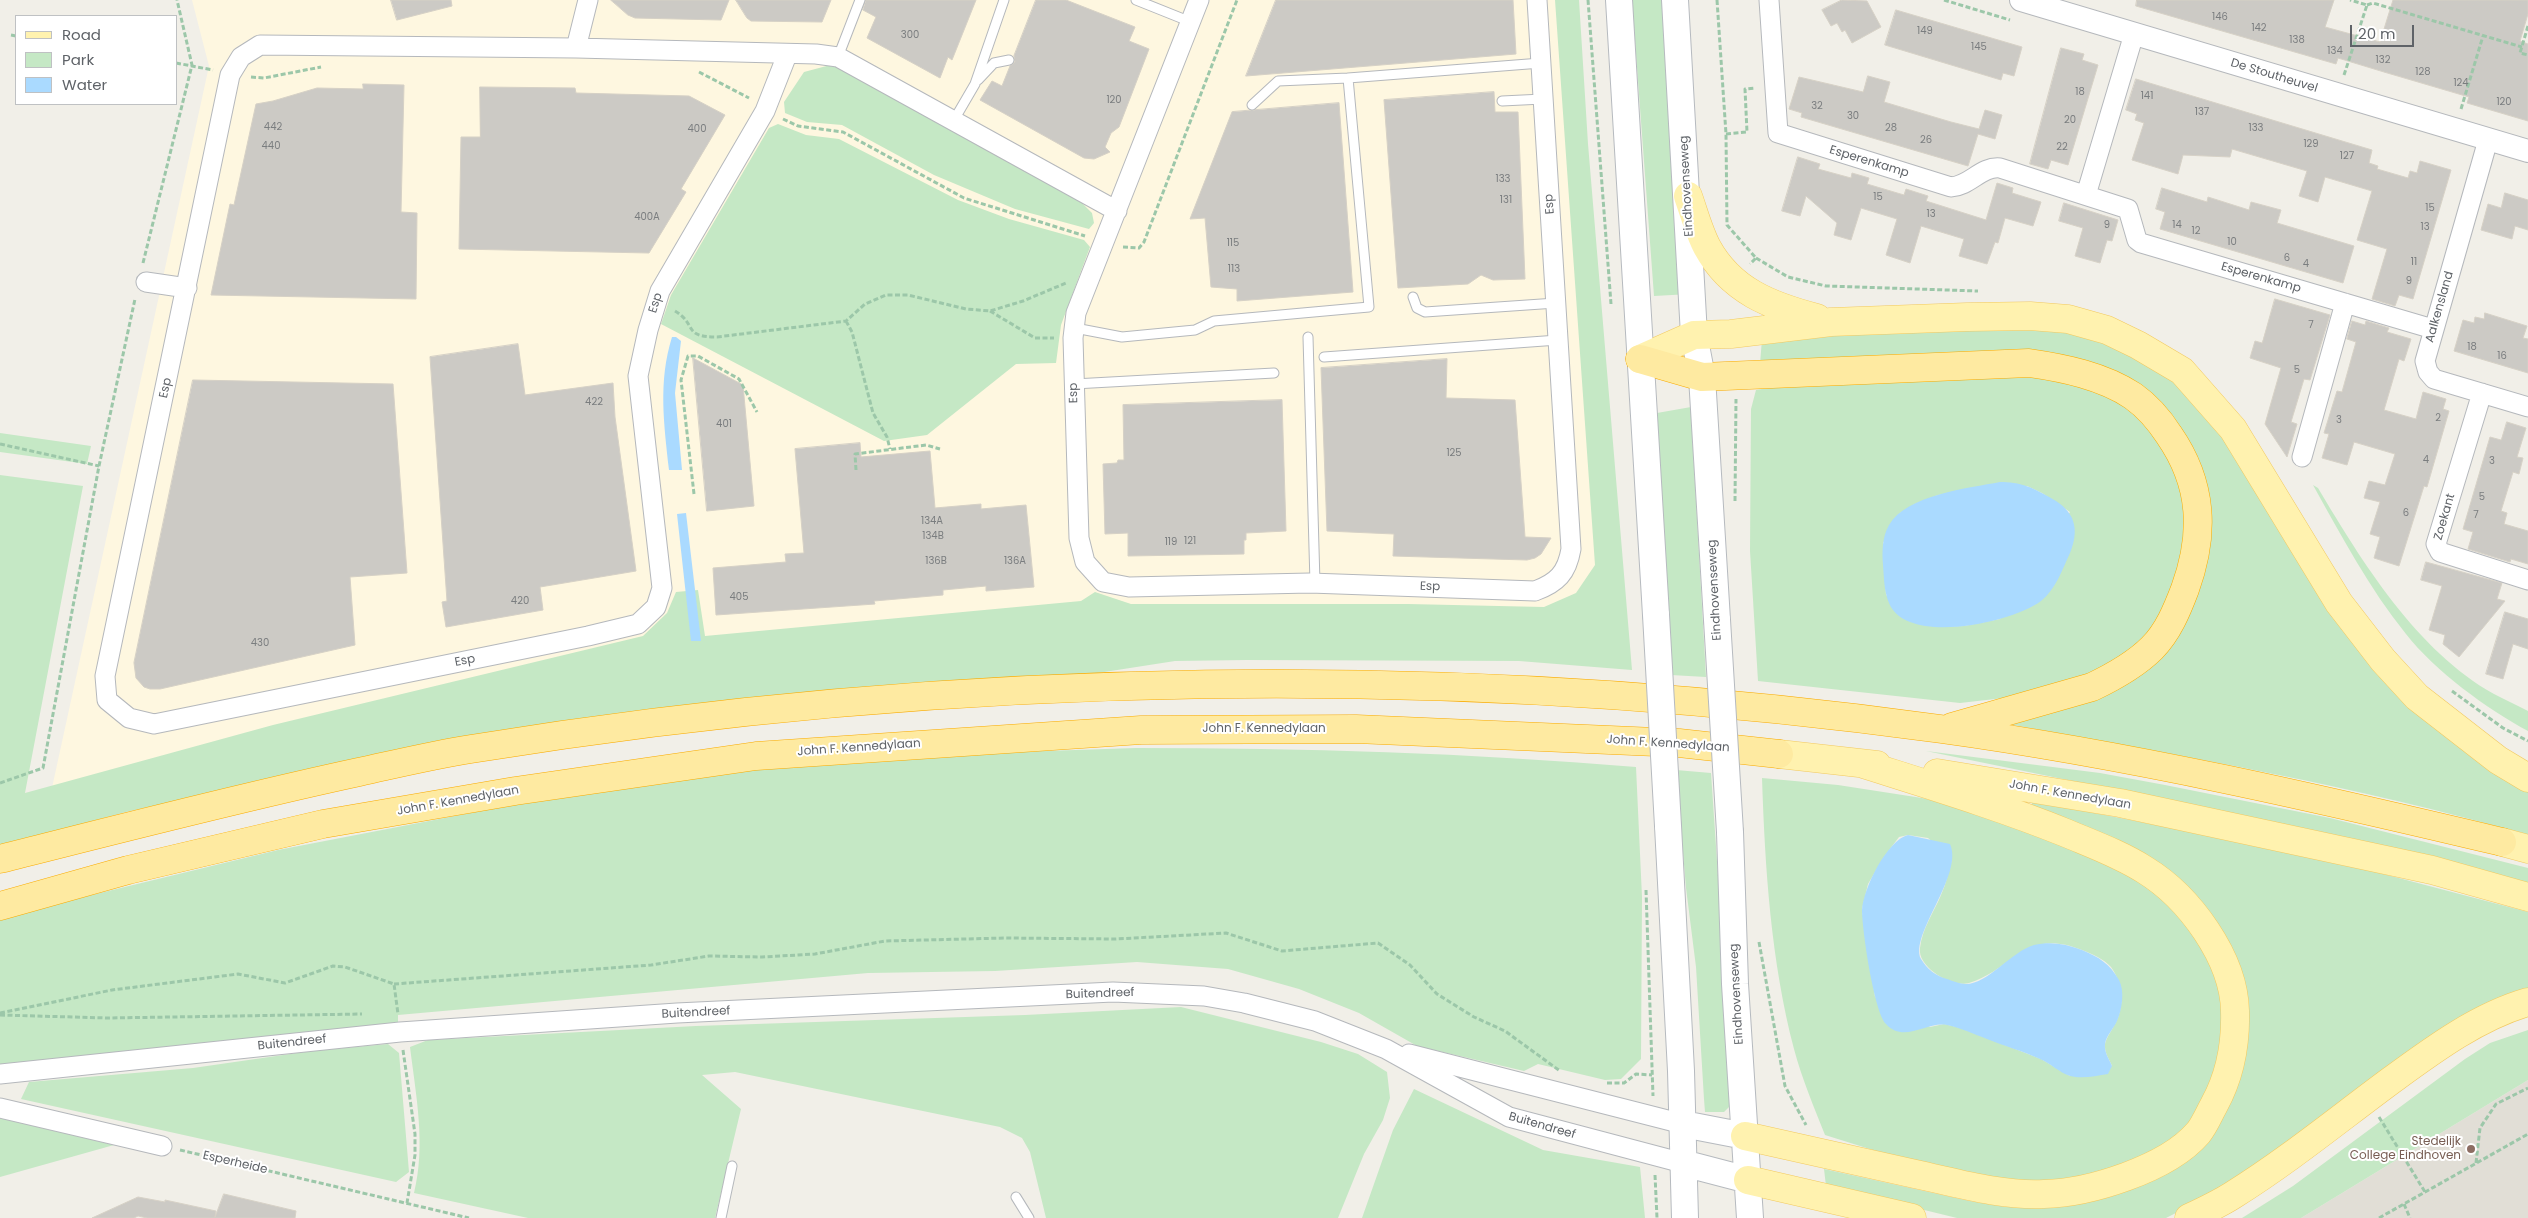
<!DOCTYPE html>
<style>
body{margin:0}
#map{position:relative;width:2528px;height:1218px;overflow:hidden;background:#f1efe8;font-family:Poppins,sans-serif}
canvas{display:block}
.legend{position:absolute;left:15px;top:15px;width:162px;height:90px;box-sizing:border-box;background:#fff;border:1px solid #bfc1c3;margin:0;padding:6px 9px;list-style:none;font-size:15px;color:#5f6368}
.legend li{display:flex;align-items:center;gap:10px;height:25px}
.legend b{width:25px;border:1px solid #bfc1c3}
.scale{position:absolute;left:2350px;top:25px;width:64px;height:22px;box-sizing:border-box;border:2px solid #5f6368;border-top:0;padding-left:6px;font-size:15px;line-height:18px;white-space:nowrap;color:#5f6368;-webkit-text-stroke:4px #fff;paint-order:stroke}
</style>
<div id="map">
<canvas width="2528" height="1218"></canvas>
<ul class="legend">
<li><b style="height:6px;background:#fff2af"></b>Road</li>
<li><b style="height:14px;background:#c5e8c5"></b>Park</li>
<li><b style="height:14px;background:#aadaff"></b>Water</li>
</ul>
<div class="scale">20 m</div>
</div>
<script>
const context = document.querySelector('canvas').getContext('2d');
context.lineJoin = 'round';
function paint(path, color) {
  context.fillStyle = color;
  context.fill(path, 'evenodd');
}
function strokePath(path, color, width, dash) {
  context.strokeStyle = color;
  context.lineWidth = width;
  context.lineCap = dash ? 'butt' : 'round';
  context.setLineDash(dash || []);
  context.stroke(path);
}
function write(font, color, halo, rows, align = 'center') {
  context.font = font + ' Poppins,sans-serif';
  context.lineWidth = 4;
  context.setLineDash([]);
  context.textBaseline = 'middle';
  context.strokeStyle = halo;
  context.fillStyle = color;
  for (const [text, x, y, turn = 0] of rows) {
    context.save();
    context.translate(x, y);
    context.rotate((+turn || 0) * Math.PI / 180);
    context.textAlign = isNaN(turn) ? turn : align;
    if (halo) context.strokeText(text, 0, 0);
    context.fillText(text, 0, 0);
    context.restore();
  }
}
paint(new Path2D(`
 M192,0h1366l51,614 -902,40 -657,143 159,-731z`), '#fef7e0');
paint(new Path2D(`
 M2528,1080v138h-227z`), '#e1ded6');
paint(new Path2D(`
 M1555,0h24l9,144 44,526 -113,-9 -272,-1 -72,1 -90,14 -790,100 -169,37 -126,34v-371l83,11 -58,307 248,-68 370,-89 24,-23 9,-21 22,-2 7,46 376,-35 14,-9 36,12h277l136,3 32,-14 19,-28z
 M1632,0h39l19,294 -36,2z
 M834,64l245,136 13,13 2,10 -5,6 -74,-20 -81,-34 -92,-50 -35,-3 -22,-9 -1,-11 20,-30z
 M778,124l28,11 33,4 119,61 51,19 75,21 6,7 -29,78 -5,38 -40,1 -89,71 -43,6 -223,-117 10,-29 98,-167z
 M2031,326l77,11 68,41 47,56 107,175 198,179v47c-170,-49 -346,-79 -520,-111l149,-70 45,-173 -106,-113 -336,-4 2,-25z
 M2029,373l31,5 67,26 46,52 17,56 -9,62 -36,67 -37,28 -78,26 -70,8 -202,-22 -8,-130 1,-142 5,-19 24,-4zM2027,486l15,7 28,19 -70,107 -36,7 -28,1 -50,-32 -3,-52 17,-30 15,-9 23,-9z
 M1691,407l1,24 14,246 -35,-2 -14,-262z
 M0,433l91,13 -4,18 -87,-12z
 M2313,485l5,3c44,74 99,163 176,206 11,6 23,11 34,17v20c-41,-22 -93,-60 -122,-97 -37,-46 -64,-97 -93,-149z
 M1136,748c167,0 334,5 500,19l6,130 -1,162 -20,20 -16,1 -67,-16 -14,7 -107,-25 -58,-33 -60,-24 -71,-20 -91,-7 -142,9 -127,2 -470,42v14l-398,41v-152l17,-5 261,-63 234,-45 250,-37 252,-16z
 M1926,751l174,22 65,12 165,33 198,50v18l-221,-57z
 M1676,770l35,3 22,323 -3,10 -6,6h-19l-1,-13 -8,-132 -10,-79z
 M1762,778l76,7 84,13 69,16 150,64 49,45 32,66 1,69 -33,67 -28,24 -61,25 -58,10 -44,-5 -107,-23 -67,-21c-11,-28 -23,-56 -31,-86 -23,-88 -29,-180 -32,-271zM1908,835l20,3 24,21c-3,12 -6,25 -11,36 -7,17 -19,34 -21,53 -3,19 32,40 49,35 46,-15 57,-56 113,-33 10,4 22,9 29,17 12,17 14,39 4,57 -3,6 -9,14 -10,20 -1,8 4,15 7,22l-42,10 -29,-17 -80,-31 -17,-4 -14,3 -55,-30 -13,-88 6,-25 16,-27 15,-20z
 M2033,801l282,55 213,56v78l-301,197 -61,31h-209l-131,-32 -2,-17 146,32 37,6 36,-1 99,-26 98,-116 -37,-152 -173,-104z
 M1181,1007l140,35 37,12 29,18 3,26 -7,22 -19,34 -26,64h-292l-16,-66 -8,-14 -22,-11 -265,-55 -33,3 39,34 -26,109h-187l-114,-25c12,-48 2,-97 -4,-146l18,-7 268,-14 329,-11z
 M2528,1030v50l-227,138h-59l51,-32 172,-127 25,-16z
 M388,1044l11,9 10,119 -13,10 -375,-83 8,-17 164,-14 118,-17z
 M1414,1089l129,61 97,17 5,51h-283l31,-88z
 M0,1118l114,27 -114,32z`), '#c5e8c5');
paint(new Path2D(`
 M672,337h4l5,4 -6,52 7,77h-13c-5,-46 -11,-88 3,-133z
 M2000,482c21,-1 38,8 56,19 20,13 23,30 14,52 -8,17 -14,36 -29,48 -29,22 -135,45 -152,2 -5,-12 -5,-25 -6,-38 -1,-13 -1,-28 6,-40 17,-30 80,-37 111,-43z
 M686,513l15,128h-10l-14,-127z
 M1908,835l42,9c14,31 -41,91 -29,115 6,10 15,17 26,20 6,2 13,5 19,5 22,0 46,-33 68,-39 17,-4 32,-1 48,5 17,7 28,14 37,30 6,11 3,30 -2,41 -3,7 -11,15 -12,23 -1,8 4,15 7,22l-4,8c-12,2 -26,5 -38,2 -10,-3 -20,-13 -30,-17 -17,-8 -36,-13 -53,-20 -13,-5 -26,-11 -40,-14 -20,-4 -43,19 -61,-1 -12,-12 -24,-95 -24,-114 1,-21 25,-70 46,-75z`), '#aadaff');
const building = new Path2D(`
 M391,0h60l1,6 -55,14z
 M611,0h118l-8,20 -86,-2 -7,-3z
 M736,0h95l-9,22 -71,-1 -4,-3z
 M866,0h110l-24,60 -4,-3 -8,21 -73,-40 9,-21 -13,-7z
 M1036,0h30l69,27 -6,14 20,8 -30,78 -8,6 -6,14 5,5 -16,7 -10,-1 -104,-58 12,-19 10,5 8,-20 5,-4 -1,-6z
 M1276,0h237l3,54 -270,22z
 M1842,0l25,1 14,26 -29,16 -7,-13 -3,2 -5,-9 -6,3 -9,-16z
 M2137,0h197l-9,27 55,15 13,-42h135v14l-8,27 8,3v77l-61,-18 2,-6 -85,-25 -46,-14 -2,6 -200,-58z
 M1896,10l126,37 -8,29 -11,-3 -2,7 -116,-35z
 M2061,48l23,6 -2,6 16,5 -30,100 -17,-5 -3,9 -18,-5z
 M1868,76l22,6 -6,20 67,20 28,7 6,-19 17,5 -7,24 -17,-5 -10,32 -167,-49 1,-4 -13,-4 10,-32 64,15z
 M2136,79l236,71 -3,13 9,3 -1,3 31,9 2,-7 7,2 3,-12 31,9 -38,129 -14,-4 -4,11 -23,-7 15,-50 -30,-9 15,-49 -47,-14 -7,25 -19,-6 8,-25 -75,-22 -2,8 -47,-2 -5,19 -46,-14 12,-37 -9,-3 2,-6 -11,-4z
 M363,84l41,1 -3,127 16,1 -1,86 -205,-4 19,-91 4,1 22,-101 17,-3 44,-13 46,1z
 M480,87l95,1 1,5 113,3 36,19 -44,74 5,3 -37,61 -190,-4 2,-112h19z
 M1494,92l1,20h23l7,167 -32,1 -12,-5 -13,9 -70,4 -14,-188z
 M1339,103l14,189 -116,9v-12l-26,-2 -6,-69 -15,1 42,-107z
 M1798,157l22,7 -2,5 33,9 1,-5 17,5 -2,6 37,11 2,-6 22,7 -2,5 60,19 11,-37 16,5 -1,5 29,9 -8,24 -28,-8 -7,25 -3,-1 -8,22 -28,-8 5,-17 -43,-13 -11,37 -24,-8 11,-36 -36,-11 -10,32 -17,-5 3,-12 -31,-27 -6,20 -18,-5z
 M2162,188l45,14 1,-5 41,13 2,-8 30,8 -4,13 77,23 -11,37 -183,-54 5,-17 -9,-3z
 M2505,193l23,7v30l-13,-4 -3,13 -31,-9 7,-26 13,4z
 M2064,203l54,17 -6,21 -5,-1 -7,23 -25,-7 8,-28 -24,-7z
 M2275,299l55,16 -20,65 -6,-1 -13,43 6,2 -10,33 -22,-33 16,-56 -31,-10 5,-17 7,2z
 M2485,313l42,13 -4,12 5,1v34l-74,-22 9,-31 11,3 1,-6 9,2z
 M2352,321l13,4 1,-4 23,7 -2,4 24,7 -7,22 -5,-2 -15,51 32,9 7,-27 23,7 -3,10 6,2 -22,76 -3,-1 -25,80 -25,-8 6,-21 -10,-3 10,-32 -16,-4 5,-17 16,4 10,-31 -41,-12 -7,23 -25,-7 7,-24 -5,-1 13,-42 5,1 14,-50 -9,-3z
 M518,344l7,51 88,-12 2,34 21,154 -96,16 3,23 -97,17 -4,-25 5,-1 -17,-244z
 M693,358l50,27 11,121 -47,5z
 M1447,359l-1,39 69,2 10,137 26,1 -10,16 -6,4 -8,2 -134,-4 1,-22 -67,-3 -6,-163z
 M193,380l200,4 14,189 -57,4 5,68 -195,44h-10l-6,-2 -8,-9 -2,-15z
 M1282,400l4,131 -40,2v7h-2v14l-116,2v-23l-23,1 -2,-70 14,-1 1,-3h6l-1,-55z
 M2507,422l19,6 -9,29 6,1 -4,16 -6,-2 -12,39 6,2 -3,11 24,7v33l-17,-5 -1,3 -42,-13 5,-17 -10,-3 27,-92 11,3z
 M860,443l1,14 69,-6 5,57 46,-4v5l45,-4 8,82 -48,4v-5l-43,4v5l-69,6 1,3 -159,11 -3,-47 73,-6 -1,-8 19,-1 -9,-104z
 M2426,562l76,21 -5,16 8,2 -46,56 -16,-13 2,-9 -16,-5 13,-44 -21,-6z
 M2505,612l23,7v30l-15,-5 -10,35 -17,-5z
 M224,1194l72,17 -1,7h-148l-9,-2 -4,2h-42l46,-21 27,5v-2l51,11 -1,6z`);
paint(building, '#cccac5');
strokePath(building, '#d6d1c6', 1);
const service = new Path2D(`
 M1136,0l55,22
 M838,57l22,-57
 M978,80l16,-17 15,-3
 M1502,101l41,-2
 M1252,105l26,-24 70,-3 193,-15
 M954,120l21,-36 29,-84
 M1413,297l4,11 8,4 131,-9
 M1075,328l47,9 73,-7 19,-9 155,-14 -21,-229
 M1308,337l7,246
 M1324,357l234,-17
 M1074,384l200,-11
 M1016,1197l13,21
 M721,1218l11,-52`);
const minor = new Path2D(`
 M1199,0l-123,313 -3,25 6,200 6,24 18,20 26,5 181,-4 225,8c22,-8 32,-18 36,-42l-34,-549
 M1769,0l9,133 173,54c19,-1 30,-21 49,-19l128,41 9,31 4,3 292,86
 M576,48l12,-48
 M787,55l-22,56 -105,180 -12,39 -10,46 24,212 -6,19 -18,17 -50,12 -434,88 -25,-6 -22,-18 -2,-24 125,-601 11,-18 19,-12 316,3 240,6 22,3 279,154
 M2488,140l-63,221 3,11 6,7 94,28
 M2086,195l48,-161
 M146,282l41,6
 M2482,393l-46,151 4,8 88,28
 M2302,457l43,-154
 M1409,1054l274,70
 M0,1074l400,-42 277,-19 436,-21 91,4 40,7 71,18 71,28 123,68 174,46
 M0,1108l162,38`);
const tertiary = new Path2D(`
 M2021,0l507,151`);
const secondary = new Path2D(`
 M1619,0l37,615
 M1675,0l19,335 8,42 15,243
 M1668,826l13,245 4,147
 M1730,832l5,152 15,234
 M1683,1124l62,12
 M1683,1163l65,17`);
const primary = new Path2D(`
 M1688,196c6,17 11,36 19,51 24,44 64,59 110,71
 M1640,359l54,-24 37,-1 100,-12 136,-5 63,-1 38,3 39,11 31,15 44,26 51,58 106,174 44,57 34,37 81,63 30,18
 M1779,754l98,11
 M1937,773l183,30 312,67 96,27
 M2502,842l26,7
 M1745,1136c57,13 113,25 170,38 42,9 85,22 129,20 45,-1 123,-25 154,-61 6,-7 11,-19 16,-28 16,-29 22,-61 21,-94 -1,-53 -46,-114 -90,-141 -25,-16 -53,-26 -79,-37 -67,-27 -137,-48 -206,-70
 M1748,1180l164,38
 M2189,1218c15,-7 30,-14 44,-23 56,-35 107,-77 160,-116 41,-30 86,-63 135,-77`);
const trunk = new Path2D(`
 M1640,359l62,18 327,-14c35,5 74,13 104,33 14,10 27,25 36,39 34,49 36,99 16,154 -8,21 -17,43 -33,59 -17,17 -39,29 -60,39l-140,40
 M0,859c119,-30 238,-61 359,-87 37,-8 74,-17 112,-23 485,-79 983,-87 1470,-20 189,26 376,69 561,113
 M0,906l128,-36 195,-46 192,-33 241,-35 385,-26 215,-1 323,14 100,11`);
strokePath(service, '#b5b8bc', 11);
strokePath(minor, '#b5b8bc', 21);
strokePath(tertiary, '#b5b8bc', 24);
strokePath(secondary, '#b6babf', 28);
strokePath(primary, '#f2c960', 29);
strokePath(trunk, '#f9ab00', 29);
strokePath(new Path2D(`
 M1588,0l23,304
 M1717,0l9,134 1,91 29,33 -6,6
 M1944,0l66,20
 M2367,5l6,-2 149,44
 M2528,26l-8,27 8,2
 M11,35l5,1
 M176,63l37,7
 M699,72l50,26
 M2344,75l23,-70 -17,-5
 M251,77l13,1 57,-11
 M2461,109l22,-73
 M783,119l15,7 45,6 121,66 121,38
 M1726,134l21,-2 -2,-43 10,-1
 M1123,247l16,1 5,-6 93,-242
 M1756,258l32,19 38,9 152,5
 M143,263l49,-198 -15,-65
 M675,311c23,14 7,26 42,26l129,-16 19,-17 21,-9h22l58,14 24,2 33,-10 43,-18
 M990,311l45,27h19
 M846,321l6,11 21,81 14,24 3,12
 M0,444l99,22
 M856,470l-1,-16 71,-9 14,4
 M694,494l-13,-114 7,-24h10l41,23 18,33
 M1735,501l1,-102
 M2452,691l51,37 25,13
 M0,783l43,-15 56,-302 36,-167
 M1646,890l7,206
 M1759,942l26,144 21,39
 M394,984l257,-19 58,-9 53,1 53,-3 70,-13 120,-3 111,1 110,-6 56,18 96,-8 32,22 27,29 37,23 31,14 55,40
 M0,1013l112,-23 126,-16 47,9 48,-17 12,1 49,17 4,30
 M0,1015l108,3 254,-4
 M403,1050l12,84v21l-8,48
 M1607,1083h17l12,-9 16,1
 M2379,1117l46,75
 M180,1150l289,68
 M2476,1163l4,-35 16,-24 32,-16
 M1655,1175l2,43
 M2404,1204l6,14
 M2379,1218l149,-84`), '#9cc7a9', 3, [5, 2.5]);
strokePath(service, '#fff', 9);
strokePath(minor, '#fff', 19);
strokePath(tertiary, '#fff', 22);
strokePath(secondary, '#fff', 26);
strokePath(primary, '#fff2af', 28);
strokePath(trunk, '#feeaa1', 28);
const secondaryBridge = new Path2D(`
 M1656,615l12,211
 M1717,620l13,212`);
strokePath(secondaryBridge, '#b6babf', 28, []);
strokePath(secondaryBridge, '#fff', 26);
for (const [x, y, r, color] of [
 [2471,1149,5,"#8d6e63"]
]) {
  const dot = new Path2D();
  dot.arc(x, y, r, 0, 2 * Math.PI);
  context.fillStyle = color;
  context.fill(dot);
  strokePath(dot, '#fff', 2);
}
write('10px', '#7a7d7f', null, [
 ["146",2220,17],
 ["142",2259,28],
 ["149",1925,31],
 ["300",910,35],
 ["138",2297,40],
 ["145",1979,47],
 ["134",2335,51],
 ["132",2383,60],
 ["128",2423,72],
 ["124",2461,83],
 ["18",2080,92],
 ["141",2147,96],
 ["120",1114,100],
 ["120",2504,102],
 ["32",1817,106],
 ["137",2202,112],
 ["30",1853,116],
 ["20",2070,120],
 ["442",273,127],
 ["28",1891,128],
 ["133",2256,128],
 ["400",697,129],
 ["26",1926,140],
 ["129",2311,144],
 ["440",271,146],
 ["22",2062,147],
 ["127",2347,156],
 ["133",1503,179],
 ["15",1878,197],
 ["131",1506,200],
 ["15",2430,208],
 ["13",1931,214],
 ["400A",647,217],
 ["9",2107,225],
 ["14",2177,225],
 ["13",2425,227],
 ["12",2196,231],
 ["10",2232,242],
 ["115",1233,243],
 ["6",2287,258],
 ["11",2414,262],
 ["4",2306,264],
 ["113",1234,269],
 ["9",2409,281],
 ["7",2311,325],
 ["18",2472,347],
 ["16",2502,356],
 ["5",2297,370],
 ["422",594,402],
 ["2",2438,418],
 ["3",2339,420],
 ["401",724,424],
 ["125",1454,453],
 ["4",2426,460],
 ["3",2492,461],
 ["5",2482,497],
 ["6",2406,513],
 ["7",2476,515],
 ["134A",932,521],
 ["134B",933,536],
 ["121",1190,541],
 ["119",1171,542],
 ["136B",936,561],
 ["136A",1015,561],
 ["405",739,597],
 ["420",520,601],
 ["430",260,643]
]);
write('12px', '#5f6368', '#fff', [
 ["De Stoutheuvel",2274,76,17],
 ["Esperenkamp",1869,162,17],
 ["Eindhovenseweg",1687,186,-93],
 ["Esp",1550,204,-94],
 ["Esperenkamp",2261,278,16],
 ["Esp",656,303,-72],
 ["Aalkensland",2440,307,-74],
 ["Esp",166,388,-78],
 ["Esp",1074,393,-91],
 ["Zoekant",2445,517,-74],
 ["Esp",1430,587,2],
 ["Eindhovenseweg",1715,590,-93],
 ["Esp",465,661,-11],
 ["John F. Kennedylaan",1264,729],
 ["John F. Kennedylaan",1668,744,4],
 ["John F. Kennedylaan",859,748,-4],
 ["John F. Kennedylaan",2070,795,10],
 ["John F. Kennedylaan",458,801,-10],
 ["Buitendreef",1100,994,-2],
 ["Eindhovenseweg",1737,994,-93],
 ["Buitendreef",696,1013,-3],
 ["Buitendreef",292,1043,-6],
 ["Buitendreef",1542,1126,16],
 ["Esperheide",235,1163,13]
]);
write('12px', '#785e54', '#fff', [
 ["Stedelijk",2461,1142],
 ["College Eindhoven",2461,1156]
], 'right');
</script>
